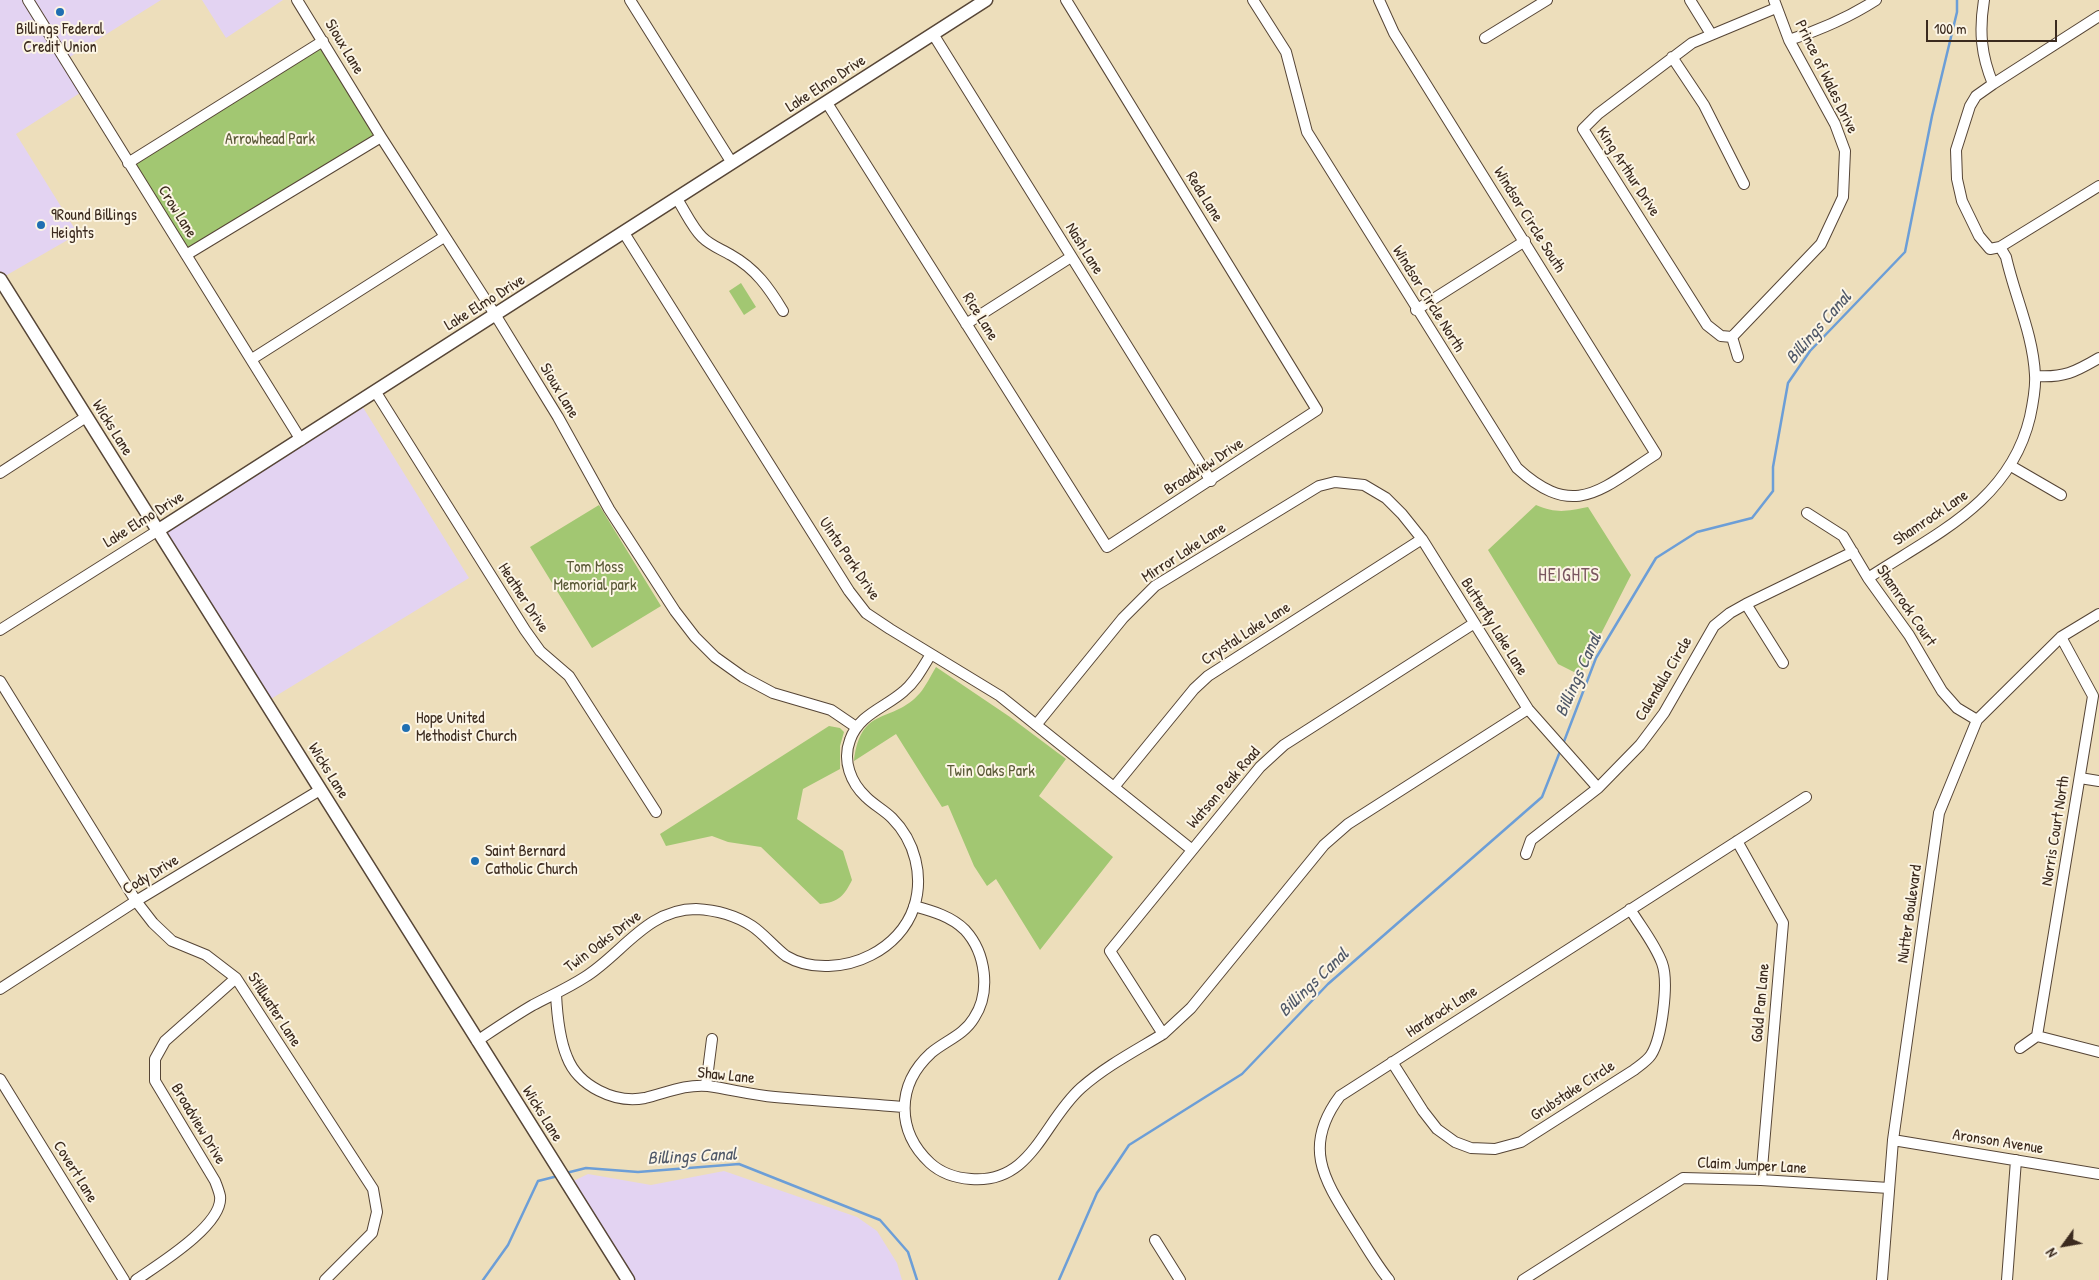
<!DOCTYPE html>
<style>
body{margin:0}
#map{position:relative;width:2099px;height:1280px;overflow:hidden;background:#eddebb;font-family:"Patrick Hand",sans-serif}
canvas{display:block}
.north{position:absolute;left:2039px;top:1220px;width:50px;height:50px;-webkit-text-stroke:4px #fcf5e5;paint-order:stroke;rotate:238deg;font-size:14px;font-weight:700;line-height:20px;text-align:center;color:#3b2a1e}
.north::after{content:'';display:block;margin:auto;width:18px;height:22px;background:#3b2a1e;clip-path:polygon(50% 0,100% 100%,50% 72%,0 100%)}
.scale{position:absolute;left:1926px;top:20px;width:131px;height:22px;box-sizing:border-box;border:2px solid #3b2a1e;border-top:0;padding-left:6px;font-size:15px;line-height:18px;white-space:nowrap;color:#3b2a1e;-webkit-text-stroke:4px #fcf5e5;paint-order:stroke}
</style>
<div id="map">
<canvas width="2099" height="1280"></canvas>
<div class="north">N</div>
<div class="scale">100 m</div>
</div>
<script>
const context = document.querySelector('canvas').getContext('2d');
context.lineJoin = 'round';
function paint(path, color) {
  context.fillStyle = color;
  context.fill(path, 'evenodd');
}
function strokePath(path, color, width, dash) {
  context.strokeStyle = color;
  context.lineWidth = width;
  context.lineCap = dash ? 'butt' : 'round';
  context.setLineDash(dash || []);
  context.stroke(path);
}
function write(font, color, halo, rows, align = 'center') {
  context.font = font + ' "Patrick Hand",sans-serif';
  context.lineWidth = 4;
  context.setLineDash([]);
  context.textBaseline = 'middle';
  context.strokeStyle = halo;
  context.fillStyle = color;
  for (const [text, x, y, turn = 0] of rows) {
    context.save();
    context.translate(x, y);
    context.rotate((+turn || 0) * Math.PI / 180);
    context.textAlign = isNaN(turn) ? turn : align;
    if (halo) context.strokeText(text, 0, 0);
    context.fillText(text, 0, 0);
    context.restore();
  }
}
paint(new Path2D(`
 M0,0h161l-96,60 18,31 -67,43 62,100 -78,45z
 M202,0h81l-57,38z
 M359,401l110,177 -203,124 -108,-171z
 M724,1171l133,46 20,14 20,32 5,17h-274l-61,-96 21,-10 63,11z`), '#e3d3f2');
paint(new Path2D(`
 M322,46l57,88 -191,116 -57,-89z
 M741,283l15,24 -12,8 -15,-24z
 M599,505l62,101 -69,42 -62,-101z
 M1536,505c21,9 31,6 52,2l43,68 -51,100 -22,-11 -70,-114z
 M936,667l74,50 56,42 -27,37 74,61 -73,93 -44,-71 -9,7 -13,-20 -26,-61 -6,2 -46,-73 -42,27c7,-57 38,-36 66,-68 6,-7 11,-18 16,-26z
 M829,726l11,2 4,4 -4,14v23l-37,20 -6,30 46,32 9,29c-8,16 -13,22 -32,24l-59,-57 -33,-5 -16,-6 -46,10 -6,-12z`), '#a2c772');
strokePath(new Path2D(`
 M1563,744l33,-86 60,-100 41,-26 55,-14 21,-27v-24l15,-84 22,-32 95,-99 27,-136 25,-104v-12
 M566,1173l20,-5 52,4 101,-8 141,56 28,32 9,28
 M483,1280l25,-35 30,-64 20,-5
 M1059,1280l38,-87 32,-48 113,-71 86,-90 214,-187 19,-48`), '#6c9ed7', 2.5);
const minor = new Path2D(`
 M28,0l273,440
 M297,0l84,137 115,179 62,101 51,92 66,102 20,26 20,20 28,20 30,16 58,17 25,17
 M630,0l102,163
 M1253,0l33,52 21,80 210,336c58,53 84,21 139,-14l-262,-421 -15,-33
 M1690,0l21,34
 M1984,0c-5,31 -3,55 9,84
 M2099,16l-106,68 -17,12 -6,10 -14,44 1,29 5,22 17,35 11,13 10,-2 99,-61
 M933,34l278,447
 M1485,38l62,-38
 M1789,40c31,-10 59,-22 87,-40
 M1672,57l32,48 40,79
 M827,103l280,444 210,-137 -251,-410
 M128,163l195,-122
 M677,199c8,12 15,28 25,38 9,9 19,12 29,18 25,14 38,33 52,56
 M624,233l225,358 17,22 24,16 110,67 191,153
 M186,255l195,-118
 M1416,310l109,-69
 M966,324l105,-67
 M1732,337l-11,-1 -14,-11 -124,-196 15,-15 94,-71 84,-35
 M1732,337l89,-93 22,-47 2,-46 -10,-27 -46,-84 -15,-40
 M1732,337l6,20
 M252,359l192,-122
 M2035,376c29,2 40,-4 64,-18
 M375,391l150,239 15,21 29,25 87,136
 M2011,466l50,29
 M0,473l86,-56
 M1807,513l36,23 25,42 41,57 33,56 15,17 20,12
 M1868,578c67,-44 142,-76 162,-161 3,-14 6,-28 5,-42 -2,-41 -20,-78 -29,-118l-6,-10
 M1746,604l37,59
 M0,630l157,-99
 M0,681l136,220 17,22 19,18 34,14 30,23 137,211 4,23 -5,21 -47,47
 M1036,725l87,-107 32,-32 164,-100 16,-4 29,3 22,13 16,16 20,25 106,170 70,79
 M2080,778l19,3
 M1114,787l80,-98 14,-13 214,-137
 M1737,841l46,82 -22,257
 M1526,854l5,-14 67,-52 42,-43 24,-32 50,-87 16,-13 16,-9 107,-52
 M914,906c18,5 37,10 51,24 21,23 26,62 9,88 -10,17 -29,23 -43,35 -35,32 -35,78 -1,110 11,10 26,15 41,16 61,5 72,-57 110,-91 25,-22 54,-37 82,-54l-53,-83 150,-184 24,-22 189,-121
 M0,989l136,-88 184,-111
 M556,994c1,20 3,44 11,63 11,29 48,47 78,41 21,-5 40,-14 63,-12 22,3 44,9 67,11 43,4 86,6 128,10
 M1163,1034l28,-26 133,-163 24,-21 180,-115
 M2037,1036l56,-340 -32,-59
 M2037,1036l62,16
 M477,1041c18,-12 37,-25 56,-36 17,-9 35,-17 52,-28 37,-23 62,-68 111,-68 19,1 39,6 56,17 12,8 22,21 34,30 25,15 60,12 85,-1 20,-10 36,-27 43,-48 10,-31 1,-66 -22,-89 -8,-8 -18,-13 -26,-21 -15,-14 -24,-36 -16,-57 9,-26 35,-32 54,-49 12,-10 19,-24 27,-37
 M2020,1048l17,-12
 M1392,1062l31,49 14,18 18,13 16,6 24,1 26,-7 113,-72c5,-4 13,-9 17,-15 11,-17 18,-73 11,-92 -7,-19 -21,-36 -32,-54
 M0,1079l124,201
 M706,1086l6,-47
 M1893,1140l206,34
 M1155,1240l25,40
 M136,1280c20,-14 88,-55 84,-84 -1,-5 -3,-10 -5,-15l-60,-100v-22l10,-18 71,-63
 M1389,1280c-13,-16 -23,-34 -34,-51 -30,-48 -54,-81 -15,-133l466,-299
 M1523,1280l160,-102 78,2 128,8
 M1882,1280l11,-140 46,-327 38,-93 84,-83 38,-23
 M2007,1280l9,-120`);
const major = new Path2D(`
 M0,279l628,1001
 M157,531l829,-531`);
strokePath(minor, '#564536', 12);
strokePath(major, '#564536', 15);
strokePath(minor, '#fff', 10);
strokePath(major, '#fff', 12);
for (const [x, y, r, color] of [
 [60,12,5,"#1f6fb2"],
 [41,225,5,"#1f6fb2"],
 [406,728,5,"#1f6fb2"],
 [475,861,5,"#1f6fb2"]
]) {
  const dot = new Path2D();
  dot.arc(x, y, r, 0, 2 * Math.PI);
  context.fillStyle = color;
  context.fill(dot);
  strokePath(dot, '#fcf5e5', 2);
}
write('16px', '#3b2a1e', '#fcf5e5', [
 ["Billings Federal",60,30,"center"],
 ["Credit Union",60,48,"center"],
 ["9Round Billings",51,216],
 ["Heights",51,234],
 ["Hope United",416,719],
 ["Methodist Church",416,737],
 ["Saint Bernard",485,852],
 ["Catholic Church",485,870]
], 'left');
write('16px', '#3b2a1e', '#fcf5e5', [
 ["Sioux Lane",344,47,59],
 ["Prince of Wales Drive",1826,77,64],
 ["Lake Elmo Drive",826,84,-33],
 ["King Arthur Drive",1628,172,57],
 ["Reda Lane",1204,197,58],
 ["Crow Lane",177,212,58],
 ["Windsor Circle South",1529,220,58],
 ["Nash Lane",1084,249,58],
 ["Windsor Circle North",1428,299,58],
 ["Lake Elmo Drive",485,303,-32],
 ["Rice Lane",980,317,58],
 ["Sioux Lane",559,391,59],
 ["Wicks Lane",112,428,58],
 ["Broadview Drive",1204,467,-33],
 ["Shamrock Lane",1931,518,-34],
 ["Lake Elmo Drive",144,520,-32],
 ["Mirror Lake Lane",1184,553,-33],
 ["Uinta Park Drive",849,559,56],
 ["Heather Drive",523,598,57],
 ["Shamrock Court",1906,606,56],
 ["Butterfly Lake Lane",1494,627,58],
 ["Crystal Lake Lane",1246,634,-33],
 ["Calendula Circle",1664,679,-59],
 ["Wicks Lane",328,771,58],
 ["Watson Peak Road",1224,788,-49],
 ["Norris Court North",2056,831,-81],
 ["Cody Drive",151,875,-31],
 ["Nutter Boulevard",1910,914,-82],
 ["Twin Oaks Drive",603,942,-37],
 ["Gold Pan Lane",1761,1003,-85],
 ["Stillwater Lane",274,1010,57],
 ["Hardrock Lane",1442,1012,-33],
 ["Shaw Lane",726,1076,6],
 ["Grubstake Circle",1573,1091,-33],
 ["Wicks Lane",542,1114,58],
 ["Broadview Drive",198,1124,59],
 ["Aronson Avenue",1998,1142,9],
 ["Claim Jumper Lane",1752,1166,3],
 ["Covert Lane",75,1172,58]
]);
write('16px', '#5a5937', '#fcf5e5', [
 ["Arrowhead Park",270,140],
 ["Tom Moss",595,568],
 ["Memorial park",595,586],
 ["Twin Oaks Park",991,772]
]);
write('italic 18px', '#4f5868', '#fcf5e5', [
 ["Billings Canal",1819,328,-49],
 ["Billings Canal",1579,675,-66],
 ["Billings Canal",1314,983,-44],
 ["Billings Canal",692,1157,-3]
]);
context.letterSpacing = '1px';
write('18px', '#79565f', '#fcf5e5', [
 ["HEIGHTS",1569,576]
]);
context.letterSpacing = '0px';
</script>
